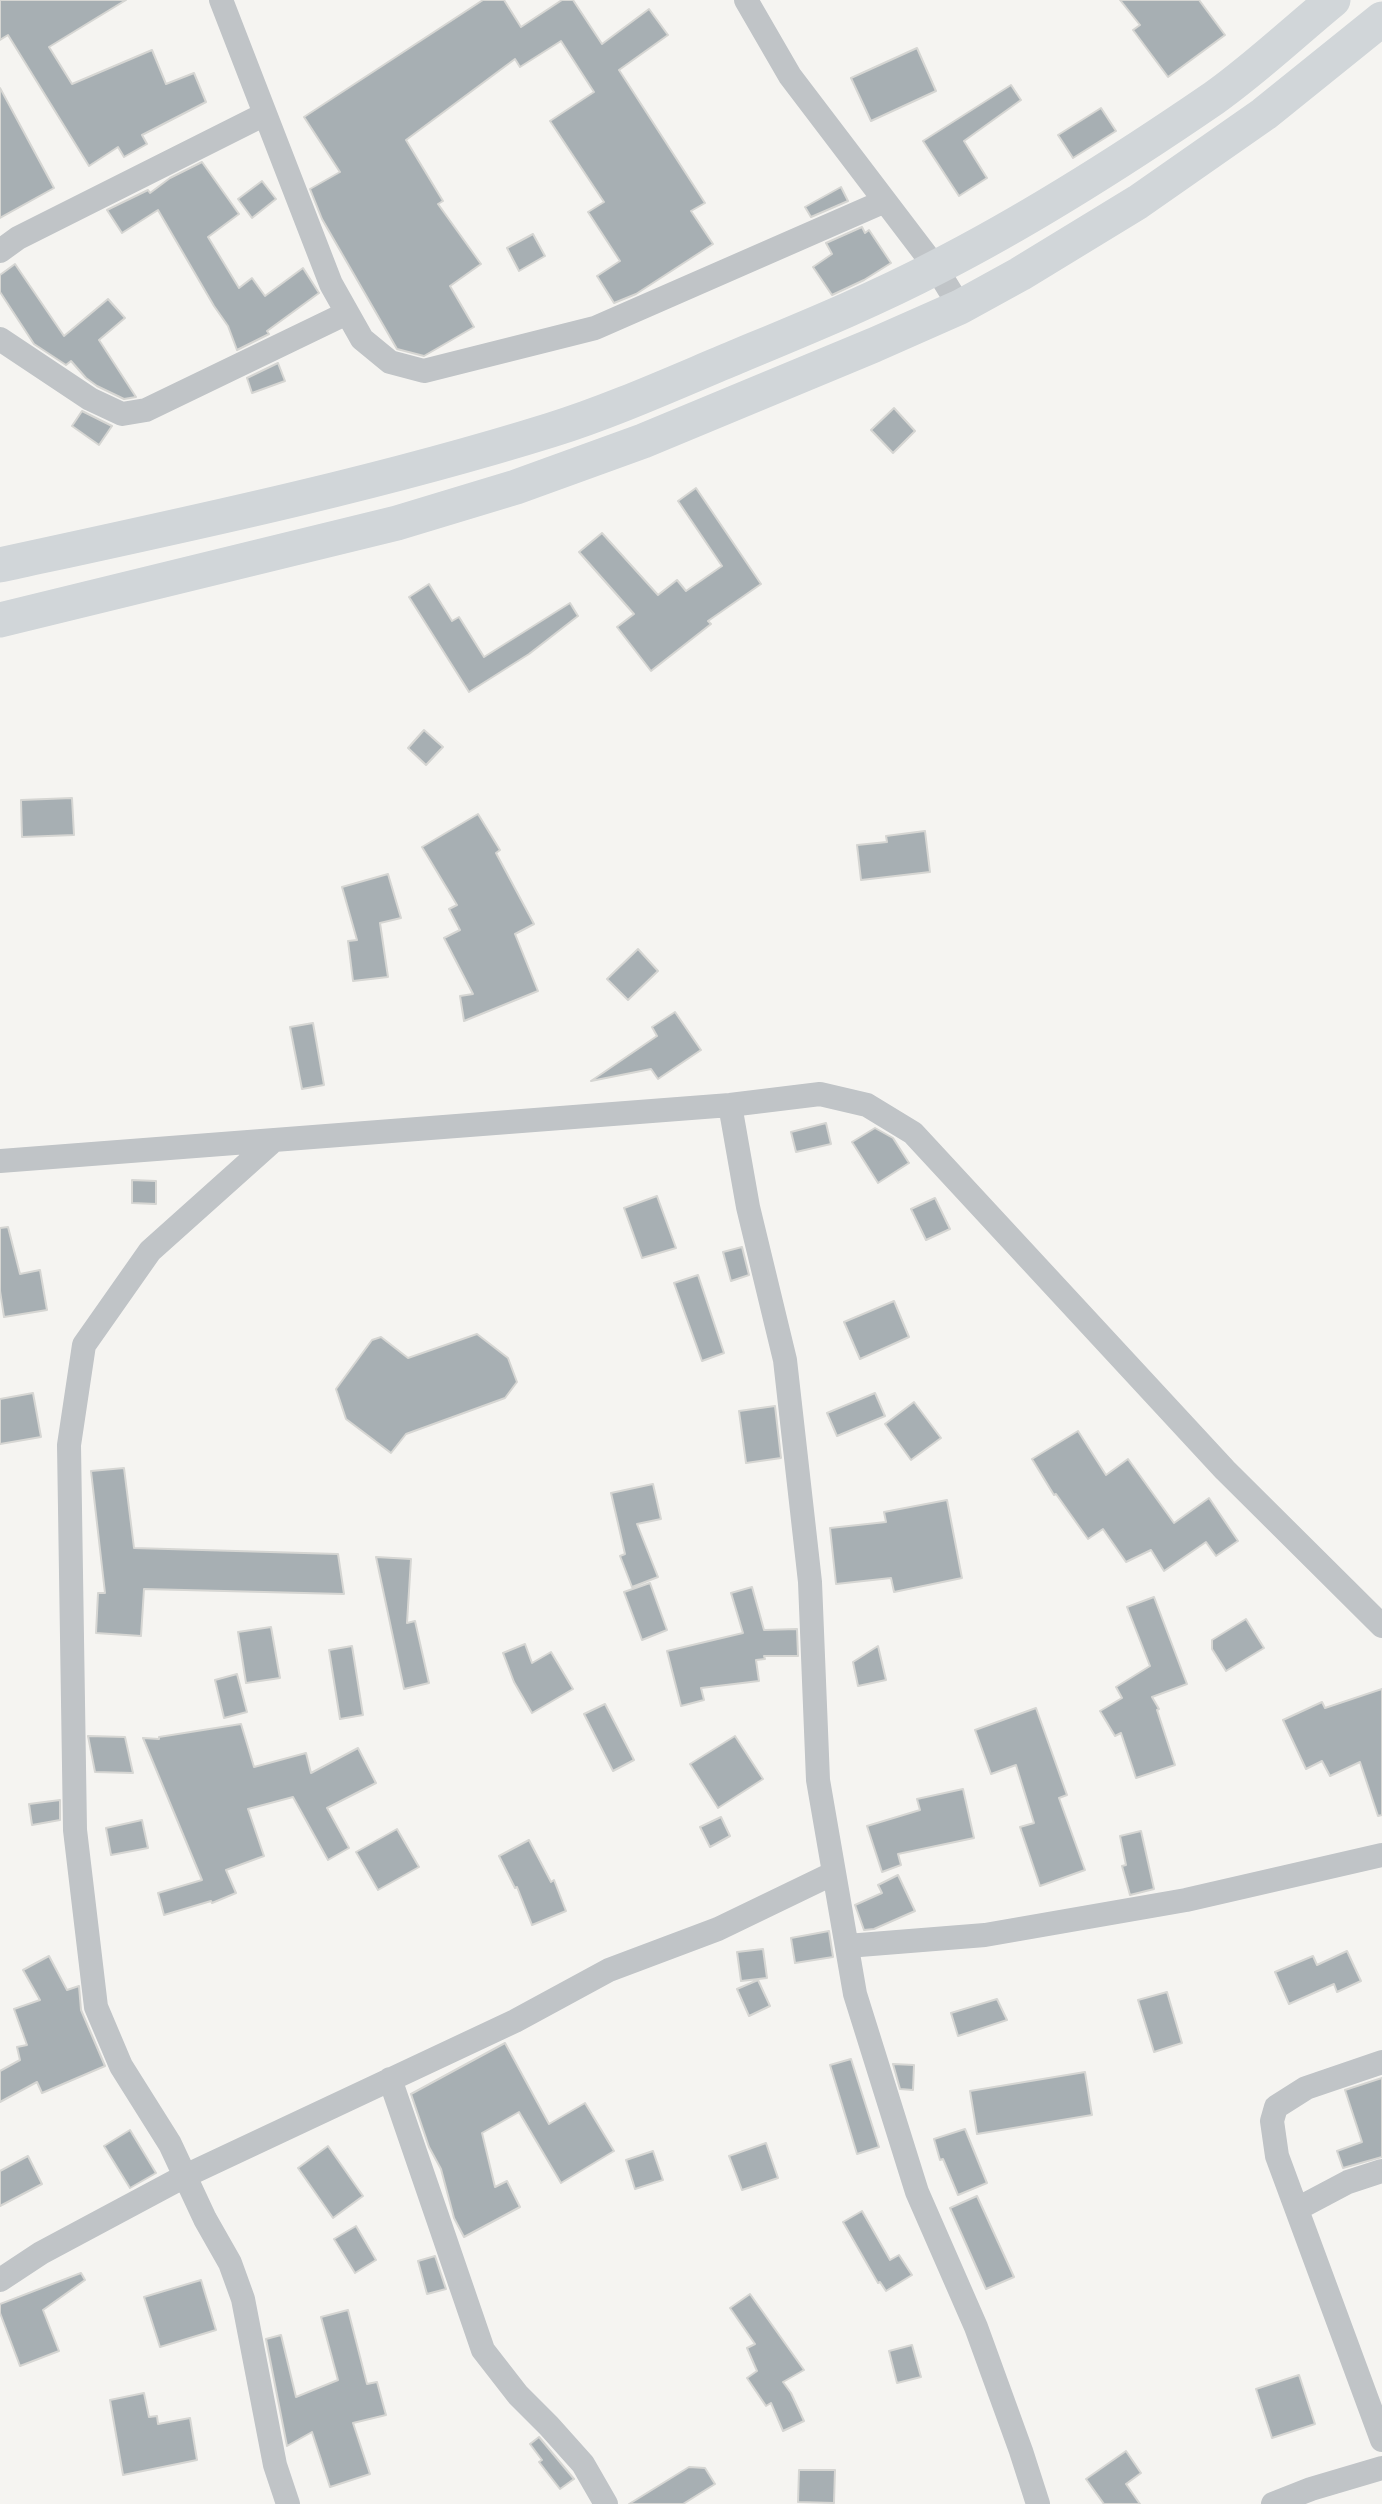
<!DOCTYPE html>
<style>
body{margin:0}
canvas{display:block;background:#f5f4f1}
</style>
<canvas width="1382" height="2504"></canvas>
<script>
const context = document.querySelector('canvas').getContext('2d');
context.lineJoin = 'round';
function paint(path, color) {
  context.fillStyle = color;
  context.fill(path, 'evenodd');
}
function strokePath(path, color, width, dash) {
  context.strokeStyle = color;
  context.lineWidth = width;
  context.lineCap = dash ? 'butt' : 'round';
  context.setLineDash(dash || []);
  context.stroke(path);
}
const building = new Path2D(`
 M0,0h126l-77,47 23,37 80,-34 14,34 28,-11 12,29 -64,33 5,9 -23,13 -6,-10 -29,19 -81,-131 -8,5z
 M483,0h21l17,27 41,-27h11l29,44 47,-35 19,26 -49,35 86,133 -14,8 22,33 -77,50 -22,9 -17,-27 23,-15 -32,-49 16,-10 -54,-81 44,-29 -33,-51 -41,26 -5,-8 -109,81 37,61 -5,3 43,60 -31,22 24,41 -50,29 -27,-7 -75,-130 -12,-30 30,-17 -36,-55z
 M1120,0h79l26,35 -57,42 -35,-47 7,-5z
 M917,48l19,43 -65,30 -20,-43z
 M1011,85l10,15 -57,41 23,37 -28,18 -36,-55z
 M0,88l54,100 -54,30z
 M1101,108l15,23 -43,27 -15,-23z
 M202,162l37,52 -31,23 31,51 13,-10 13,18 38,-28 16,25 -52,38 2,3 -32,16 -9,-24 -14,-20 -56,-96 -36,23 -15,-23 41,-20 2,3 20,-15z
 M262,181l14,18 -24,19 -14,-19z
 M841,187l7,14 -37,16 -6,-10z
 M862,227l3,6 4,-3 22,33 -27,17 -32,15 -19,-28 19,-13 -6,-11z
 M533,234l12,22 -26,15 -12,-23z
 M15,264l49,72 44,-37 17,19 -26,22 37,57 -12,2 -27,-13 -11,-8 -15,-17 -5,4 -32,-21 -34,-52v-17z
 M278,363l7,18 -33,12 -5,-15z
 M894,408l21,23 -22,22 -22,-23z
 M82,411l30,15 -13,19 -27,-19z
 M696,488l65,96 -53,37 3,3 -60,47 -34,-44 17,-13 -55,-62 23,-19 56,62 19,-15 9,11 36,-25 -44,-65z
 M429,584l23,37 7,-4 25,40 86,-54 8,13 -49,38 -60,38 -60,-95z
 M424,730l19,17 -17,18 -18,-17z
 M72,798l2,37 -52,2 -1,-37z
 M478,814l22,36 -4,3 38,71 -19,10 23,57 -74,30 -4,-25 13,-2 -29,-56 16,-8 -11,-21 8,-4 -35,-58z
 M925,831l5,41 -69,8 -4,-35 30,-3 -1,-6z
 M388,874l13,44 -21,5 8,54 -35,4 -5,-40 9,-1 -15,-53z
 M638,949l20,22 -30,29 -21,-21z
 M675,1012l26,38 -43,29 -7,-10 -60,12 66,-45 -5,-9z
 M313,1023l11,62 -22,4 -12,-62z
 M826,1123l5,21 -35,8 -5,-20z
 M875,1128l18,10 16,25 -31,20 -26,-41z
 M132,1180l24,1v23l-24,-1z
 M657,1196l19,52 -34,10 -18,-50z
 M935,1198l15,31 -24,11 -15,-31z
 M8,1227l12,47 20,-4 7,40 -43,7 -4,-26v-63z
 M742,1247l7,28 -18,6 -8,-29z
 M698,1275l26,78 -22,8 -28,-78z
 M894,1301l15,36 -49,22 -16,-37z
 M477,1334l31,24 9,24 -12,16 -99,36 -15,19 -45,-34 -10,-30 36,-49 9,-3 27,21z
 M33,1393l8,44 -41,7v-45z
 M875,1393l10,23 -48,20 -10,-23z
 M914,1402l27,36 -30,22 -26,-36z
 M775,1406l6,52 -35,5 -7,-52z
 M1078,1431l28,44 22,-16 46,64 35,-25 29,43 -22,15 -10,-14 -42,29 -13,-21 -25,12 -23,-33 -15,10 -32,-45 -2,1 -22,-36z
 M124,1468l10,80 204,6 6,40 -200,-5 -3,47 -45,-3 2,-40h7l-14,-122z
 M653,1484l8,35 -24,5 21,53 -26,10 -12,-31 5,-2 -14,-61z
 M947,1500l15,78 -68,14 -3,-14 -55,6 -6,-56 56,-6 -2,-10z
 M376,1557l35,2 -4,64 8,-2 14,62 -25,6z
 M650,1583l17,47 -25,10 -18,-48z
 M752,1587l12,43 33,-1 1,27h-34l1,3 -9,1 3,21 -58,7 3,12 -23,6 -14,-55 76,-18 -12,-40z
 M1154,1597l33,87 -35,13 7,12 -2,1 18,55 -39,13 -15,-45 -6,3 -15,-25 22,-13 -6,-11 34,-21 -23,-59z
 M1246,1619l18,29 -38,23 -14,-22v-9z
 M271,1627l9,51 -34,5 -8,-51z
 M525,1644l7,19 19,-11 22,37 -41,24 -18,-31 -11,-29z
 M352,1646l11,69 -23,4 -11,-69z
 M878,1646l8,34 -28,6 -5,-24z
 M237,1674l10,38 -23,6 -9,-38z
 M1382,1689v126l-4,1 -18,-54 -30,14 -8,-15 -16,8 -23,-49 39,-18 3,6z
 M605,1704l29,56 -21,11 -29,-57z
 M1036,1708l31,87 -8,3 26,72 -45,16 -20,-59 14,-4 -18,-58 -25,9 -16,-44z
 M241,1724l13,43 52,-14 5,20 47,-25 18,35 -49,25 22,40 -21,12 -35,-63 -45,12 16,47 -38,14 10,23 -24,10 -1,-2 -47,14 -6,-22 44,-13 -59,-142 16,1v-2z
 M88,1736l37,1 8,36 -38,-1z
 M735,1736l28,43 -45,29 -28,-44z
 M963,1789l11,49 -76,16 3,11 -19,7 -15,-46 53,-16 -3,-11z
 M60,1800v20l-28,5 -3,-21z
 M721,1817l9,19 -20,11 -10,-20z
 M142,1820l6,28 -37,7 -5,-27z
 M397,1829l22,38 -41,23 -22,-38z
 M1141,1831l13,58 -24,6 -8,-29 4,-1 -6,-29z
 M529,1840l22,42 3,-2 12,31 -34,14 -15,-38 -2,1 -16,-32z
 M898,1875l17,36 -41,18 -10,1 -9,-25 27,-12 -4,-8z
 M829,1931l4,26 -38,6 -4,-25z
 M763,1949l4,29 -26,3 -4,-29z
 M1347,1951l14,30 -24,11 -3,-8 -45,20 -14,-32 38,-16 4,9z
 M49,1956l18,34 12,-4 2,24 24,56 -63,27 -5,-11 -37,20v-31l20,-11 -3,-13 10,-2 -13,-36 26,-9 -17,-30z
 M758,1980l12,26 -21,10 -12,-27z
 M1167,1992l15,51 -28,9 -16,-52z
 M997,1999l10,21 -49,16 -7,-23z
 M505,2043l44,81 36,-21 29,48 -53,32 -42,-71 -37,21 13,54 12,-6 13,26 -56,30 -10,-19 -13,-49 -12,-22 -18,-53z
 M851,2059l28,88 -22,7 -27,-89z
 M893,2064l21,1 -1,25 -13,-1z
 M1085,2072l7,43 -115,19 -7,-43z
 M1382,2078v79l-39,11 -6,-17 25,-9 -17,-52z
 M965,2129l22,54 -29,12 -15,-36 -3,1 -6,-21z
 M130,2130l26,43 -26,15 -26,-42z
 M766,2143l12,35 -36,12 -13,-34z
 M328,2146l35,50 -30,22 -35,-50z
 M653,2151l10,29 -28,9 -9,-29z
 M28,2156l14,28 -42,22v-35z
 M977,2196l37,81 -28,12 -36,-81z
 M862,2211l28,49 9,-5 13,20 -26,16 -6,-9 -2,1 -35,-61z
 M356,2226l20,34 -21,13 -21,-34z
 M435,2256l11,33 -19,5 -9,-33z
 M81,2273l4,7 -42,30 16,41 -39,15 -20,-53v-9z
 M201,2280l15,50 -56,17 -16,-50z
 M750,2294l54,76 -21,12 8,11 13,28 -21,10 -12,-28 -5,3 -19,-28 10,-7 -10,-23 8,-4 -25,-36z
 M348,2310l19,74 10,-2 9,33 -33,8 17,51 -40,13 -18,-55 -25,14 -21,-107 15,-4 15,62 42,-17 -17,-63z
 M912,2345l9,32 -24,6 -8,-32z
 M1299,2375l16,49 -43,14 -16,-49z
 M144,2393l5,24 8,-1 1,8 32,-6 7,42 -74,15 -13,-75z
 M539,2437l35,42 -14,10 -21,-27 3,-2 -12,-16z
 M1126,2451l15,22 -15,11 14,20h-36l-18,-25z
 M689,2467l16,1 10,16 -32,20h-54z
 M799,2470h36l-1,33 -36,-1z`);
paint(building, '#a7afb3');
strokePath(building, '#d6d6d3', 2);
strokePath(new Path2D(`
 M221,0l110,284 31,55 28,23 34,9 171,-43 290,-127
 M746,0l44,76 146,192 24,39
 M0,251l18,-13 247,-124
 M0,339l90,60 32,15 24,-4 201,-97
 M730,1105l18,102 37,153 25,222 8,198 37,214 62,198 59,135 45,124 17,53
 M274,1140l-124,111 -66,94 -15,100 6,385 21,177 25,59 49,78 35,75 25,44 13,36 32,166 13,39
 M0,1161l730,-56 90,-11 47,11 46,28 312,337 157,156
 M847,1946l138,-11 201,-35 196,-45
 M1382,2062l-76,26 -30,19 -4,14 5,35 105,284
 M390,2079l93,271 35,45 31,31 34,38 23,40
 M1297,2209l51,-27 34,-11
 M0,2280l41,-27 144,-77 330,-155 94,-51 109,-41 116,-56
 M1273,2504l38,-15 71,-21`), '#c0c4c7', 24);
strokePath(new Path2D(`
 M0,565c184,-40 371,-79 551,-135 61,-19 125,-48 185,-73 67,-28 136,-56 201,-90 96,-49 188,-108 277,-169 41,-29 80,-66 119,-98
 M0,620l397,-97 119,-36 127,-46 231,-96 86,-38 60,-33 118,-72 126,-88 118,-95`), '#d1d6d9', 35);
</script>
